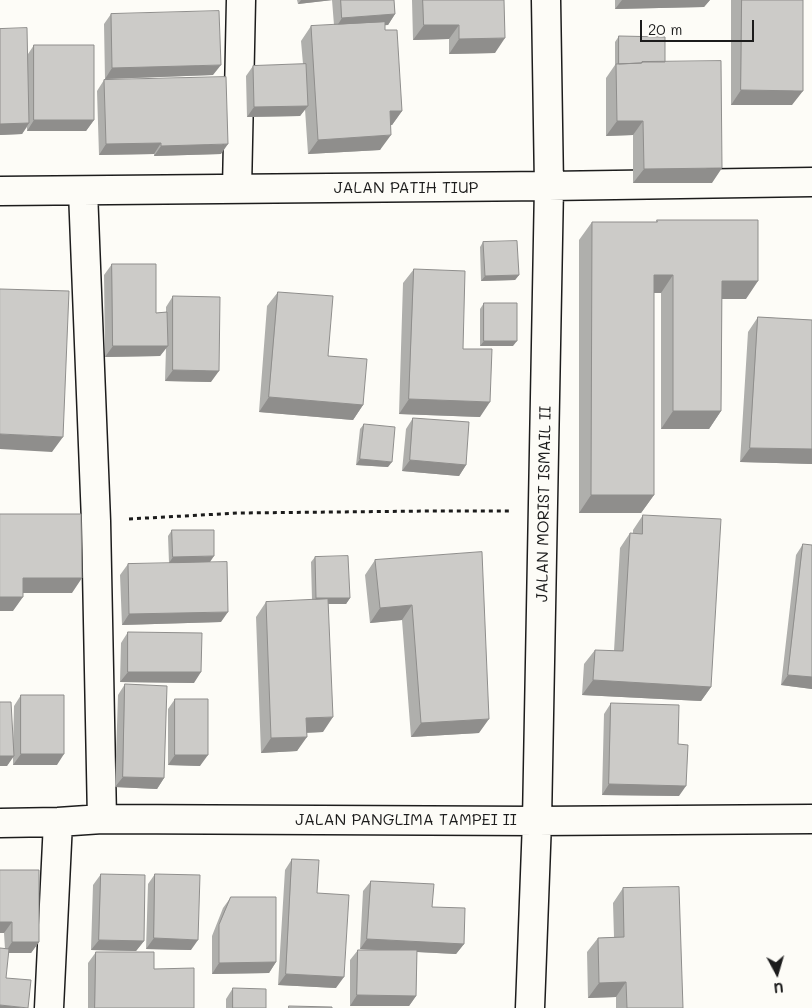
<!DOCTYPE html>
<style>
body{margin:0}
#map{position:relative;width:812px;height:1008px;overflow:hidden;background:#fdfcf7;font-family:Mali,sans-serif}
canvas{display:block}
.north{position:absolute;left:752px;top:948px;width:50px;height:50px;-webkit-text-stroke:4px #fdfcf7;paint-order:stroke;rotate:174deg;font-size:14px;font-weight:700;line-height:20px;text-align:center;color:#1c1c1c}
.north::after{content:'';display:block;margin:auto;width:18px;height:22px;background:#1c1c1c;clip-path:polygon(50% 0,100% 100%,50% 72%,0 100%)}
.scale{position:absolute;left:640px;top:20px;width:114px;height:22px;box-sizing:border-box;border:2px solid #1c1c1c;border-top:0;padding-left:6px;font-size:15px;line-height:18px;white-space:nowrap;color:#1c1c1c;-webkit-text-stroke:4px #fdfcf7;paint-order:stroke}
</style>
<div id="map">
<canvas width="812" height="1008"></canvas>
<div class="north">U</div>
<div class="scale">20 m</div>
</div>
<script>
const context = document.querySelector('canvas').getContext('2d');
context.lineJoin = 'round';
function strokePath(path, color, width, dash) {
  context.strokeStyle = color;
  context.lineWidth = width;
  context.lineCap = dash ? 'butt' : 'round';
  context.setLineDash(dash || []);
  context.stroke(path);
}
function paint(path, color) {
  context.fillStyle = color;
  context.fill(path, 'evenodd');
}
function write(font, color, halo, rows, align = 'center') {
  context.font = font + ' Mali,sans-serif';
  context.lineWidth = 4.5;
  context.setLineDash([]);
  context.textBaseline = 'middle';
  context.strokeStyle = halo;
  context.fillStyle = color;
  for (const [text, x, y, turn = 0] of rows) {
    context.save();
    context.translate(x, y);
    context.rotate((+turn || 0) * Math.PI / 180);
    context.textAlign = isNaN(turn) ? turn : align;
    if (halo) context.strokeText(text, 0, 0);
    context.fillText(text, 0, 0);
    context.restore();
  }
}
const minor = new Path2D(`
 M237,189l4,-189
 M0,191l549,-5 263,-4
 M83,191l13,330 6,298
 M0,823l58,-1 44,-3 435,2 275,-2
 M49,1008l9,-186
 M530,1008l7,-187 12,-635 -3,-186`);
strokePath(minor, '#1c1c1c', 31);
strokePath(new Path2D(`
 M129,519l109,-6 193,-2h79`), '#1c1c1c', 3, [4, 4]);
strokePath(minor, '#fdfcf7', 28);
paint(new Path2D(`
 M297,0h97l1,14 -7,11h-3v5l17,81 -10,14h-2l-10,25 -72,4 -3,-45 -5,7 -53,1 -1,-41 7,-10 50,-2 -2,-23 10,-15 23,-1 -2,-25 -34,4z
 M412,0h92l-9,53 -46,1v-15l-36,1z
 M615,0h95l-6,7 -89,2z
 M731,0h72l-11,105h-61z
 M111,14l102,61 -108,4 -1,-55z
 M0,29l28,25 6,-9 60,75 -8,11h-59v-4l-5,7 -22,1z
 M619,36l46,26 47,121h-79v-48l-27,1v-58l9,-13v-23z
 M104,80l117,74 -67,2v-2l-55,1 -2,-64z
 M657,220l89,79h-24l-1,112 -12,18h-48v-136h-7v202l-13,18h-62v-273l13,-18h64z
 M483,242l36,33 -4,5 -34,1 -1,-34z
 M112,264l44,49 10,-1v-5l7,-11 38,86 -46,-1 1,-33 -6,8 -55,1 -1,-82z
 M414,269l49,80 17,68 -81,-3 4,-131z
 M278,292l50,64 35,49 -10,15 -94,-8 8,-106z
 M484,303l29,43h-33v-37z
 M758,317l54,3v144l-72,-2 8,-130z
 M413,418l53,47 -7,11 -57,-5 4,-42z
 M364,424l24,43 -32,-2 4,-36z
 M643,515l68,172 -10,14 -119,-6 2,-31 11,-14 19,1 6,-103 10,-15h3v-3z
 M172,530l38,32 -41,1 -1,-27z
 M803,544l9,145 -31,-4 15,-130z
 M482,552l-3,181 -68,4 -9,-117 -32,3 -5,-48 10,-15z
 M315,557l35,41 -4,6h-18l-5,128 -16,1 -10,18 -36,2 -5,-136 10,-15 46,-2 -1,-38z
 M128,564l93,58 -99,3 -2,-50z
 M128,632l66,51 -74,-1 1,-39z
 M125,684l39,94 -7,11 -42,-2 3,-92z
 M21,695l36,70h-44v-9l-6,10 6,-19 1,-41z
 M175,699l25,67 -32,-1v-56z
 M611,703l67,41 1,52 -77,-1 2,-81z
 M292,859l25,34 19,95 -58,-3 7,-115z
 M0,870l39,72 -8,11h-22l-4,-4 -1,-16h-4z
 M101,874l43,67 -8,10 -45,-1 2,-65z
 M155,874l36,76 -45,-1 2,-65z
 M371,881l61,26 32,37 -8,10 -39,-2 -1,44 -7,10h-59v-46l8,-10h17l-15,-1 3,-58z
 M623,888l60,120h-67v-11l-28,1 -1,-46 11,-14 16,-1 -1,-34z
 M231,897l45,65 -7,11 -57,1v-38l11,-28z
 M96,952l58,17 40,39h-106v-45z
 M233,988l33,20h-40v-9z`), '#afafac');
paint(new Path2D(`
 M301,0h32l-35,4z
 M622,0h88l-6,7 -89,2z
 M395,14l-7,11 -53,4 7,-11z
 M424,25h35l-10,14 -36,1z
 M505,38l-10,15 -46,1 10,-15z
 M221,65l-8,10 -108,4 7,-11z
 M741,90l62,1 -11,14h-61z
 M308,106l-8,10 -53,1 7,-10z
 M390,111h12l-10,14 -13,1z
 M34,120h60l-8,11h-59z
 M617,121h26l-10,14 -27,1z
 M29,123l-7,11 -22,1v-11z
 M391,135l-11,15 -72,4 10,-14z
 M161,143l-7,11 -55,1 7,-11z
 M228,144l-7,10 -67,2 7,-10z
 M722,168l-10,15h-79l11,-14z
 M519,275l-4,5 -34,1 4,-5z
 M654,275h19l-12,18h-19z
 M722,281h36l-12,18h-37z
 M484,341h33l-4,5h-33z
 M113,346h55l-8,10 -55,1z
 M173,370l46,1 -8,11 -46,-1z
 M269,397l94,8 -10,15 -94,-8z
 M409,399l81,3 -10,15 -81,-3z
 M673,411h48l-12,18h-48z
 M0,434l63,3 -11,15 -52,-3z
 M750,448l62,1v15l-72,-2z
 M360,459l32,3 -4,5 -32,-2z
 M410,460l56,5 -7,11 -57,-5z
 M591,495h63l-13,18h-62z
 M214,556l-4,6 -41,1 4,-6z
 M23,578h59l-10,15h-59z
 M0,597h23l-10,14h-13z
 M316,598h34l-4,6h-34z
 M412,605l-10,15 -32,3 10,-15z
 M228,612l-7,10 -99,3 7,-11z
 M128,672h73l-7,11 -74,-1z
 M788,675l24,2v12l-31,-4z
 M593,680l118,7 -10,14 -119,-6z
 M333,717l-10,15 -27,1 10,-15z
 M489,719l-10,14 -68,4 10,-14z
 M307,737l-10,14 -36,2 10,-15z
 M21,754h43l-7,11h-44z
 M175,755h33l-8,11 -32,-1z
 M0,756h14l-7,10h-7z
 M123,777l41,1 -7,11 -42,-2z
 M609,784l77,2 -7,10 -77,-1z
 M0,922h12l-8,11h-4z
 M154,938l44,2 -7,10 -45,-1z
 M367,939l97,5 -8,10 -96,-5z
 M99,940l45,1 -8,10 -45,-1z
 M12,942h27l-8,11h-26z
 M276,962l-7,11 -57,1 7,-11z
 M286,974l58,3 -8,11 -58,-3z
 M626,982l-10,15 -28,1 11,-15z
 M357,995l59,1 -7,10h-59z
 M0,1005l28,3h-28z`), '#8f8e8c');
const building = new Path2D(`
 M341,0h53l1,14 -53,4z
 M423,0h81l1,38 -46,1v-14h-35z
 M742,0h61v91l-62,-1z
 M219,11l2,54 -109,3 -1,-54z
 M385,22v8h12l5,81h-12l1,24 -73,5 -7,-114z
 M27,28l2,95 -29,1v-95z
 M619,36l46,1v25h-23l-1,1 -22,1z
 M34,45h60v75h-60z
 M721,61l1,107 -78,1 -1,-48h-26l-1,-57 26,-1v-1z
 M306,64l2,42 -54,1 -1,-41z
 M226,77l2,67 -67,2v-3l-55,1 -2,-64z
 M657,220h101v61h-36l-1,130h-48v-136h-19v220h-63l1,-273h65z
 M517,241l2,34 -34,1 -2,-34z
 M112,264h44v49l11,-1 1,34h-55z
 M414,269l51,2 -2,78h29l-2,53 -81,-3z
 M0,289l69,2 -6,146 -63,-3z
 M278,292l55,4 -5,60 39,3 -4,46 -94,-8z
 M173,296l47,1 -1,74 -46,-1z
 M484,303h33v38h-33z
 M758,317l54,3v129l-62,-1z
 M413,418l56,4 -3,43 -56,-5z
 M364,424l31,3 -3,35 -32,-3z
 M0,514h81l1,64h-59v19h-23z
 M643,515l78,4 -10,168 -118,-7 2,-30 28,1 7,-118 12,1z
 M172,530h42v26l-41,1z
 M803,544l9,1v132l-24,-2z
 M482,552l7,167 -68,4 -9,-118 -32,3 -5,-48z
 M348,556l2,42h-34l-1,-41z
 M227,562l1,50 -99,2 -1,-50z
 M328,599l5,118 -27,1 1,19 -36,1 -5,-136z
 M128,632l74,1 -1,39h-73z
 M125,684l42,2 -3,92 -41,-1z
 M21,695h43v59h-43z
 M175,699h33v56h-33z
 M0,702h11l3,54h-14z
 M611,703l68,2 -1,39 10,1 -2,41 -77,-2z
 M292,859l27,1 -2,33 32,2 -5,82 -58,-3z
 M0,870h39v72h-27v-20h-12z
 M101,874l44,1 -1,66 -45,-1z
 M155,874l45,1 -2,65 -44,-2z
 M371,881l63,3 -2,23 33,1 -1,36 -97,-5z
 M679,887l4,121h-56l-1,-26 -27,1 -1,-45 26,-1 -1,-49z
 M231,897h45v65l-57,1v-38z
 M0,948l9,1 -3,29 25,2 -3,28 -28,-3z
 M358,950h59l-1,46 -59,-1z
 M96,952h58v17l40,-1v40h-99z
 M233,988l33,1v19h-33z
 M289,1006l43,1v1h-43z`);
paint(building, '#cccbc8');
strokePath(building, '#8f8e8c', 1);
write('16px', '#1c1c1c', '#fdfcf7', [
 ["JALAN PATIH TIUP",406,188],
 ["JALAN MORIST ISMAIL II",544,504,-89],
 ["JALAN PANGLIMA TAMPEI II",406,820]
]);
</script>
